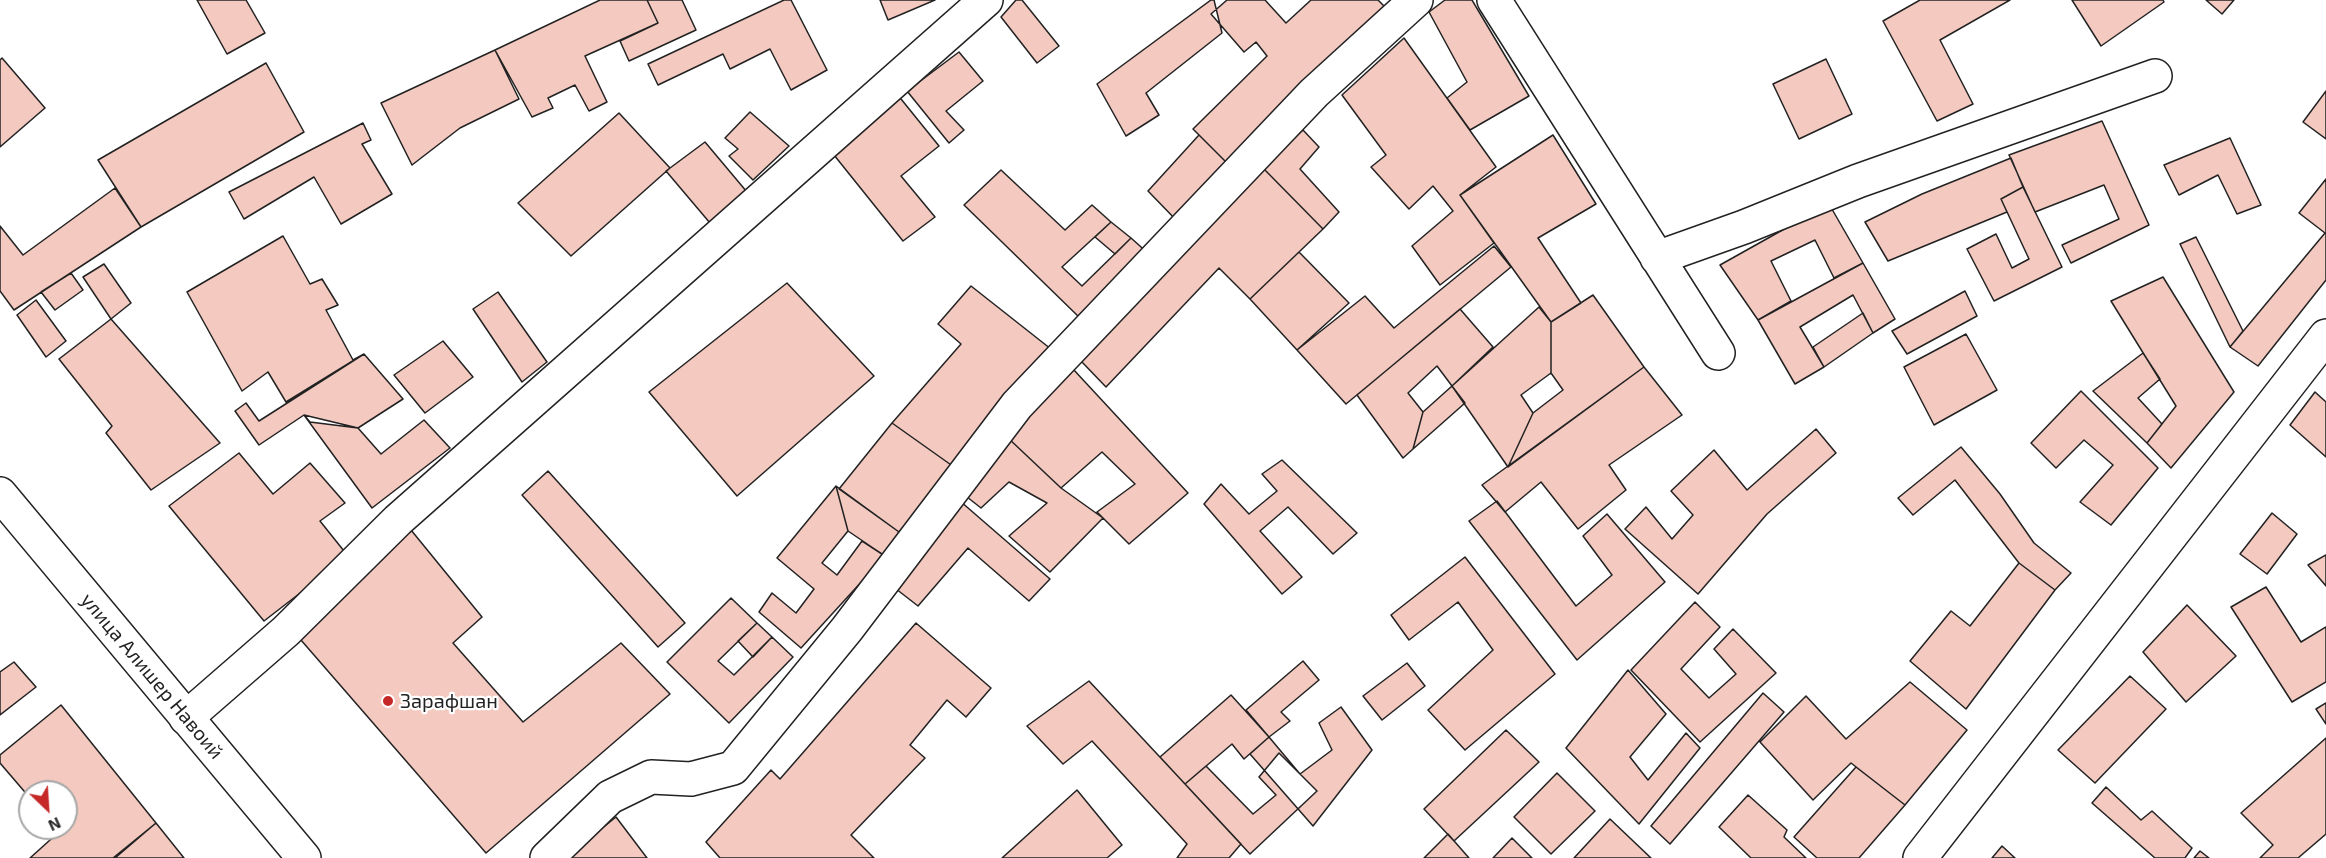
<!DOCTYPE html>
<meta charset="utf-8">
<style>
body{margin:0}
#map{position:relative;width:2326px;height:858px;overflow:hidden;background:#fff;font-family:"Exo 2",sans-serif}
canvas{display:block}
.north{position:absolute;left:18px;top:780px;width:60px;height:60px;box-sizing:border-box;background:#fff;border:2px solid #a7a7a7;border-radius:50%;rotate:155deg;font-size:16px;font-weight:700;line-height:24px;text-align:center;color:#222}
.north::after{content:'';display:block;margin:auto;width:21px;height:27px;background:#c62828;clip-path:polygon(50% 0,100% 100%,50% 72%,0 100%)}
</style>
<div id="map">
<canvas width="2326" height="858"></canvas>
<div class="north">N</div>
</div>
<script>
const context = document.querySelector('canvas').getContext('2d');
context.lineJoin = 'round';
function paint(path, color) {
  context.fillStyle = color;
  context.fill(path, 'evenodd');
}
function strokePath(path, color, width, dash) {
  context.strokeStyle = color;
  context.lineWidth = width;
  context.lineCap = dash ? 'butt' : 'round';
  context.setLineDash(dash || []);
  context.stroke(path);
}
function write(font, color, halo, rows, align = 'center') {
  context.font = font + ' "Exo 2",sans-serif';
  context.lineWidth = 4.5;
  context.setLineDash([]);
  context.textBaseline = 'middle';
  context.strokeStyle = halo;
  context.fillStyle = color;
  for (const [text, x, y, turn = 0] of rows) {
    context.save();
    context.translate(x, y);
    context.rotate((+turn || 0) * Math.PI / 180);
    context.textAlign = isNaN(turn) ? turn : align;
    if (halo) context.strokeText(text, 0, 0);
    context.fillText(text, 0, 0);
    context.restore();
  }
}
const building = new Path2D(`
 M197,0h49l19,33 -38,21z
 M600,0h47l11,23 -73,33 22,46 -18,9 -14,-26 -27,13 5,10 -21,9 -37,-67z
 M647,0h35l14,30 -67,31 -9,-20 38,-18z
 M784,0h7l36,70 -36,20 -21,-41 -40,20 -7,-15 -65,31 -10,-21z
 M880,0h55l-47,20z
 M1016,0h6l37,46 -22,17 -36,-46z
 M1211,0h3l8,33 -76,60 13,22 -33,21 -29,-52z
 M1227,0h38l21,23 25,-23h67l8,8 -158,156 -35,-35 74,-73 -11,-14 -12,10 -33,-38z
 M1445,0h27l57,96 -59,34 -23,-32 20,-16 -38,-70z
 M1920,0h90l-70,40 33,64 -36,17 -54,-100z
 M2072,0h91l1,2 -63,44z
 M2206,0h28l-12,14z
 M1404,38l92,129 -36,28 34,48 -54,42 -28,-39 41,-35 -20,-25 -24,23 -38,-42 15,-12 -44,-60z
 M495,50l24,49 -59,29 -48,37 -31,-62z
 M959,52l24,29 -37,30 18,19 -15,13 -42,-52z
 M2,58l43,50 -45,39v-87z
 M1826,59l26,55 -53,25 -26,-55z
 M266,63l38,69 -163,95 -43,-67z
 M2326,91v48l-23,-17z
 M897,94l42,52 -38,30 34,41 -32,24 -73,-91z
 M750,112l39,34 -36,34 -24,-24 9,-7 -13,-11z
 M619,113l51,55 -99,88 -53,-53z
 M2102,121l47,104 -78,38 -9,-18 57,-26 -15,-34 -69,27 -26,-57z
 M363,123l8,17 -9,4 30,50 -51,30 -27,-47 -70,42 -15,-27z
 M1303,130l16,17 -19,22 39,43 -16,17 -61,-62z
 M1199,135l29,29 -50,58 -30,-31z
 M1553,135l43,69 -58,34 43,65 -30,19 -91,-127z
 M2230,138l31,67 -24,9 -19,-39 -39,20 -15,-30z
 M705,142l42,50 -37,31 -44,-52z
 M2011,158l12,29 -22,12 6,13 -119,49 -23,-39 57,-28z
 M1262,167l61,62 -73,70 -31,-31 -113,119 -25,-26z
 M1001,170l64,60 27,-25 19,17 -49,45 20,19 49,-48 19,17 -70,63 -116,-113z
 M2326,179v101l-68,86 -28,-19 95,-114 -26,-20z
 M2023,187l39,80 -68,34 -27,-52 29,-15 16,34 17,-9 -28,-60z
 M115,188l26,39 -127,83 -14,-19v-65l23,29z
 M1829,204l34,59 -29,15 -19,-38 -44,21 20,40 -33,19 -38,-55z
 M1111,222l20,16 -16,16 -20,-17z
 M283,236l27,48 12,-5 16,26 -12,5 27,50 11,-6 -78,48 -18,-30 -26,19 -55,-99z
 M2196,237l47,94 -13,16 -50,-103z
 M1494,246l17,21 -165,137 -49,-54 68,-54 29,32z
 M1299,252l50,51 -52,47 -47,-51z
 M1863,263l32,56 -22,14 -20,-38 -53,32 24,40 -29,17 -37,-64z
 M104,264l27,39 -20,16 -28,-42z
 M71,273l12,17 -28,20 -14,-18z
 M2163,277l71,115 -63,76 -24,-25 29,-37 -65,-105z
 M787,283l87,93 -137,120 -88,-104z
 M971,286l85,67 -102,114 -62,-44 69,-79 -23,-20z
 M1965,291l12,25 -70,38 -15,-23z
 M498,292l49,70 -25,20 -49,-73z
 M1593,295l51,72 -136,100 25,-54 30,-23 -12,-17v-51z
 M36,300l30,41 -20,16 -29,-42z
 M1539,307l12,15v51l-30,22 12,18 -25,54 -56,-81z
 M1460,309l33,38 -41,39 -15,-20 -29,27 15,19 -10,37 -10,9 -46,-63z
 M1863,313l10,20 -49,34 -11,-20z
 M111,319l109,124 -69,47 -45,-57 6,-7 -53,-67z
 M1966,334l31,56 -63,35 -30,-58z
 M443,341l30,36 -48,36 -31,-38z
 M2143,353l17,26 -22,19 24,26 -15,19 -54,-52z
 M364,354l39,45 -45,29 -48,-6 -6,-7 -45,30 -24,-34 11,-8 13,18z
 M1644,367l38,48 -73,50 17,25 -48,39 -37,-47 -36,30 -23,-27z
 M1073,369l115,124 -59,51 -32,-32 38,-28 -33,-32 -41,36 -54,-51z
 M1452,386l13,17 -52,46 10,-37z
 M2081,391l77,77 -47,57 -31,-23 33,-37 -29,-25 -28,28 -25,-25z
 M2315,392l11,10v55l-36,-32z
 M304,415l54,13 23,26 43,-34 26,28 -78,60z
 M892,423l62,44 -55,65 -60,-43z
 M1816,429l20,24 -69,61 -69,80 -73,-65 21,-22 26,32 21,-24 -22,-24 43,-41 33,40z
 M1007,437l54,51 42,30 -53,54 -41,-36 38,-33 -38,-21 -28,26 -19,-15z
 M1961,447l39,47 34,49 37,30 -16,17 -36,-27 -64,-83 -42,35 -15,-17z
 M239,453l34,41 37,-31 35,40 -25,18 28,35 -84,65 -95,-115z
 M1282,460l75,73 -24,21 -45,-47 -28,24 42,46 -20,17 -78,-90 17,-20 28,30 28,-23 -15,-17z
 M548,471l137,152 -27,24 -136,-152z
 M836,486l63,46 -14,24 -37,-25z
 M836,486l12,45 -26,32 15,12 25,-34 23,15 -84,92 -42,-36 13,-19 24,20 18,-24 -37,-31z
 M960,501l90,78 -21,22 -61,-53 -50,58 -27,-21z
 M1497,501l79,105 36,-31 -29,-39 24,-22 58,68 -88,78 -108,-139z
 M2272,513l25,21 -30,40 -27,-20z
 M411,530l71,87 -29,26 70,79 98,-79 49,51 -184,159 -192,-221z
 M2326,555v31l-18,-21z
 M1465,557l90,117 -90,76 -37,-40 65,-60 -35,-48 -49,38 -18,-25z
 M2019,563l36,27 -89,119 -56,-48 41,-50 19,15z
 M2266,587l35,55 25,-15v55l-34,20 -61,-95z
 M731,598l26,25 -39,38 16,14 38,-38 21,20 -64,66 -62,-61z
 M1695,602l25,25 -39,42 28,29 27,-24 -22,-25 19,-20 43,44 -76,69 -69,-72z
 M2187,605l49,51 -50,46 -43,-50z
 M757,623l15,14 -19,20 -15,-16z
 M916,623l75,65 -25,29 -19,-17 -37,45 15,13 -74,77 23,23h-154l-14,-16 65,-72 9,9z
 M1303,661l16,19 -38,32 9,9 -21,16 -23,-27z
 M14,662l22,25 -36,28v-43z
 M1407,663l18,23 -43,34 -19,-24z
 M1628,670l38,44 -36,43 18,23 38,-47 14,15 -61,76 -73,-76z
 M2130,676l36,33 -71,74 -37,-33z
 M1089,681l152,163 -12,14h-52l10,-14 -95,-103 -29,23 -36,-38z
 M1910,682l57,48 -62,75 -54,-42 -38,37 -53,-58 46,-46 40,43z
 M1763,693l21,19 -114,132 -19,-18z
 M1231,695l38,42 -25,22 -12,-15 -47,40 -25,-27z
 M2326,703v21l-10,-15z
 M61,705l95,118 -43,35h-83l30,-27 -3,-3h9v-36h-36v6l-30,-35v-8z
 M1341,707l31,43 -59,76 -63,-72 19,-17 31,37 32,-24 -13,-27z
 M1506,730l33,32 -85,79 -30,-32z
 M2326,738v96l-28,24h-38l13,-13 -32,-32z
 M1279,753l38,38 -67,63 -65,-70 21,-18 47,48 23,-19 -17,-18z
 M1856,767l49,38 -46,53h-42l-23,-21z
 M1557,773l38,38 -44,43 -37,-37z
 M2106,787l35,33 11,-9 40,37 -7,10h-30l-63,-55z
 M1077,790l45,55 -15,13h-105z
 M1748,795l39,35 -3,7 22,21h-55l-32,-31z
 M616,817l31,41h-82z
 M1610,819l41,39h-77z
 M156,823l28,35h-69z
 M1448,834l21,24h-45z
 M1512,838l20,20h-39z
 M2002,846l13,12h-23z
 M2200,851l9,7h-15z`);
paint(building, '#f3c9c0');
strokePath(building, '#222', 1.5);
const minor = new Path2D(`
 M1494,0l224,353
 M1657,258l87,-31 114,-46 297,-105
 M186,718l100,-87 112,-111 588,-520
 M547,858l63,-61 41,-20 40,2 42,-11 114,-139 170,-224 297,-312 102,-93`);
const tertiary = new Path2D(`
 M1920,858l406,-522`);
const primary = new Path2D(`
 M0,494l304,364`);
strokePath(minor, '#222', 36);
strokePath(tertiary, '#222', 36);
strokePath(primary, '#222', 36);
strokePath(minor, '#fff', 33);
strokePath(tertiary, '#fff', 33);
strokePath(primary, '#fff', 33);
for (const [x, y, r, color] of [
 [388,701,6,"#c62828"]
]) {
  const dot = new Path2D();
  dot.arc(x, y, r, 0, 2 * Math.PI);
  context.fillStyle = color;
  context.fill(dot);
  strokePath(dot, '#fff', 2);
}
write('20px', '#222', '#fff', [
 ["улица Алишер Навоий",152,676,50]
]);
write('20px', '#222', '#fff', [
 ["Зарафшан",400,701]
], 'left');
</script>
